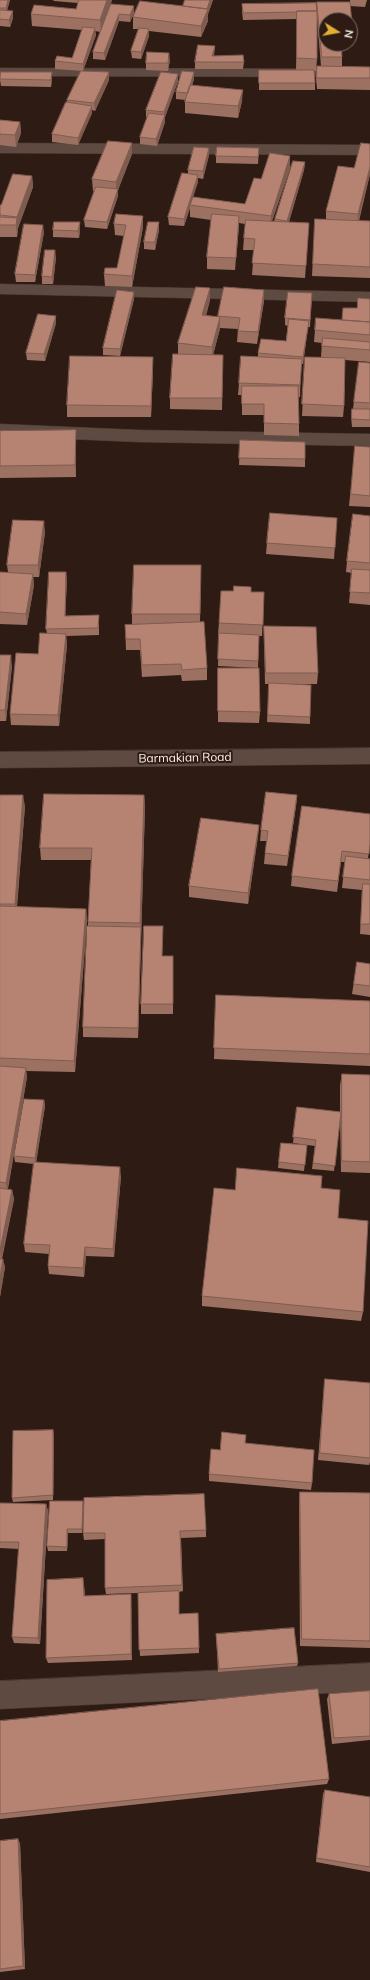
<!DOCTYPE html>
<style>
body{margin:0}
#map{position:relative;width:370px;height:1980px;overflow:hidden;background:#2e1c14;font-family:Mulish,sans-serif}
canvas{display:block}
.north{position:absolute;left:318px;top:12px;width:40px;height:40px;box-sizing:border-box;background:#2e1c14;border:1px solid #81706a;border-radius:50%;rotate:101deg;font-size:11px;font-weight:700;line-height:16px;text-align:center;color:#fdefea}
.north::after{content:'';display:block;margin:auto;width:14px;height:18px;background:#e2af34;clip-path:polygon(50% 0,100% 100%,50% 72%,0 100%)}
</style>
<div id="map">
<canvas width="370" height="1980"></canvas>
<div class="north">N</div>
</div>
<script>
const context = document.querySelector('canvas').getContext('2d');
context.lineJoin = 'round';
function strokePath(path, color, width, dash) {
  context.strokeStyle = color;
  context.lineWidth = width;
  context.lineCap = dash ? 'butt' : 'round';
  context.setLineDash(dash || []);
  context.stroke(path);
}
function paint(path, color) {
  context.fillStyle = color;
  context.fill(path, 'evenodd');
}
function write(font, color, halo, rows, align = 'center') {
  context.font = font + ' Mulish,sans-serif';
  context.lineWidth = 4;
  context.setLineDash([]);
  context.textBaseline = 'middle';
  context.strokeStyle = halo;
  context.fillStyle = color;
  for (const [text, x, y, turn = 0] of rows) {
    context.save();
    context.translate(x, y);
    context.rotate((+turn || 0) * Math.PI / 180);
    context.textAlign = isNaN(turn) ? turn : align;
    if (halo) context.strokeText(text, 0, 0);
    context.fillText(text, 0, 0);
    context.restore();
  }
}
const minor = new Path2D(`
 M0,68l370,1v8l-370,-1z
 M0,143l370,2v10l-370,-2z
 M0,284l370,8v10l-370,-8z
 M0,424l139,6 231,4v12l-231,-4 -139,-6z
 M370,748v16l-370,4v-16z
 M370,1663v28l-370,18v-28z`);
strokePath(minor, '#493935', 1);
paint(minor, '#5f4a41');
paint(new Path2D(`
 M0,0h10l-3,10 6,8 -3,9 -10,-1z
 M53,0h59l-6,17 5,-13 23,9 -4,9 -11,-1 -14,39 -12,-1v-7l7,-20 -5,-1 1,4 -13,36 -28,-2v-8l17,-3 10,-28 -50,-4 -1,-12 45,-5 2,-6 -24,-2z
 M185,0h28l-5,14v7l-7,16 -52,-6v5l-8,23 -9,-1 -1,-7 8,-22h-6v-12l50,-11z
 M350,0h17l-2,7 -15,-1 3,29 -1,11 -11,1 1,10v10h28v23l-53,-1 -1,-11 1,-12h4l-4,-48v41l-1,12h-2l1,12v7h-56v-20h37l1,-51 -54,1 -1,-9v-7l75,5v-7l33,2zM350,20v24h-24z
 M215,46l-1,10 30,6 -1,7h-48v-7z
 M170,60l-2,11 -22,-1v-7z
 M1,72l51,7 -1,8 -50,-1 -1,-6z
 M178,74v7l-13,36v5l-8,24 -17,-2v-7l7,-20h-1v-7z
 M194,79l-2,6 50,16 -4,17 -53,-5v-11l1,-2 -10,-1v-7z
 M109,80l-14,31 -3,-1v3l-14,32 -26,-3v-8l15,-31v-3z
 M0,120l20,2 1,11 -5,14 -16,-2z
 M370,144v30l-11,47h11v57l-58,-2 3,-57h11v-8z
 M209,148v7l-6,24 -5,-1v4l-5,15 52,7 16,-25 29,-11 -18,53h2l1,-2 30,-57 -1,8 -15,52 20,1 -4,55 -53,-3 2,-25h-11l1,-12 1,-14 -6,-1 -4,47 -28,-1v-12l4,-37 -21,-3v-9l-6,18 -15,-1 -1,-8 20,-43v-4z
 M259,148l-1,16 -42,-1v-7z
 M132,154l-14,36v6l-11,33 -22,-2 -1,-7 10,-29h-1l-1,-12z
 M32,176l1,11 -15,41 -1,9h-17v-32h1z
 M143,216v11l-11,60 -27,-1 -1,-12 13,-6 7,-32 -9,-1 -1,-11z
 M159,222v8l-4,20 -11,-1v-7z
 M53,230h27l-1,8 -26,-1z
 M44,232l-9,50h-19l-1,-8z
 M56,257l-3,27h-11v-8z
 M224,287l40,3v11l-7,43 -20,-2 1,-13 -18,-1 -7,27h10l-1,55 -52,-1v-11l8,-44v-11l32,-43 -4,16 12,1z
 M134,292v7l-14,57 -17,-1v-7z
 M312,293l-2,34h-2l-5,37h-2l-1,33h-2l1,27v12l-35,-1v-20h-22v-20h-4l1,-12 19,-26v-4l28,-12 2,-15 -3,-1v-7z
 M370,299v63l-25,-2 -1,46 -1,11 -41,-1 3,-59h16l1,-14 -8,-1 1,-12 27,-10z
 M56,323l-11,38 -18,-1 -1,-7z
 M359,362l11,1v64h-18l-1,-11 1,-7h1z
 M153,369l-2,48h-84v-12z
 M0,431l76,11v35l-76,1z
 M240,440l65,19v8l-66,-2z
 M355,446l15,1v60l-21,-1z
 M370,516v89l-21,-2 3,-30 -6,-1 1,-11z
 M337,518l-3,41 -68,-5 1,-11z
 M45,532l-6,45h-6l1,8 -7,40 -27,-1v-52h8l-1,-7z
 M201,565l-1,57 7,46v12l-25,1 -1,-6 -39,2 -2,-27h-14l-1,-25h7v-11z
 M67,579l-2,37 34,-1v20l-33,1 1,9 -8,81 -48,-1 -1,-11 37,-81 -1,-4z
 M251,592h13l-2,44h-3l-1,32 -40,-2 1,-32h-1l1,-11z
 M264,626l54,47 -1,11h-25l18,33v7l-43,-2 2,-38h-4l-1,-46z
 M0,655l12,11 -6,55h-6z
 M218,668l42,44 -1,11 -41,-1z
 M0,795l25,11 -8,101 69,2 1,12 -12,151 -49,-1 1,6 -19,112 4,1 2,9 -12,60 3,8 -5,30z
 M144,795l1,12 -7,231 -55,-1v-10l5,-101v-4l3,-62h-50l-1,-12z
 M297,795l-1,11 -9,60 -23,-2 1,-11 2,-12h-7l1,-11z
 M302,806l68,37 -2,15 2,1v76l-10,-1 2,-44 -20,-2 3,-26h-4l-4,30 -46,-6 1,-10z
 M259,825l-1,11 -10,68 -59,-7v-11z
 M163,936l-1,20h11v58h-32v-10z
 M357,962l13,2v33l-18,-3z
 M216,995l154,6v65l-156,-7z
 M342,1074l28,1v98l-29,-1 -1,-59 -6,58 -22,-2 3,-23 -22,-3 4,-36 43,5v-27z
 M44,1100l1,6 -9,56 85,14 -7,81 -28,-1 -2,21 -35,-3 -1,-8 1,-12 -24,-2 -1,-8 10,-80 -19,-2 -1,-6z
 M281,1143l26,2 -3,26 -26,-3z
 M321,1188l17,30 25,94 -2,9 -159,-15v-10l33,-106z
 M325,1379l45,4v79l-1,3 -51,-5 6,-74z
 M54,1434l-1,66 -40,2 -1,-4z
 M245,1443l67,40 -1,7 -102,-9v-7l11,-24z
 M300,1492l70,1v155l-70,-2 -1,-146z
 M50,1501l156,29v7l-25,1 2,53 -4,1v22l20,34v5l-59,3 -2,-63 -32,1 -1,-6v-49l-21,1 -1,-7v-24l-1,24h-14l-1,18h-19l-1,-5z
 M0,1503l46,1 2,7 -8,133 -26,-1 -2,-6 7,-88 -19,-1z
 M84,1585l1,11 46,-2 1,66 -84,3 -2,-5z
 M216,1634l82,29 -1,3 -79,6z
 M370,1691v49l-38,4 -5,-45 2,-5z
 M0,1721l329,58 -2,5 -327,35z
 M325,1790l45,7v75l-54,-10 7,-68z
 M0,1841l20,2 5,126 -25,3z`), '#9d7162');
paint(new Path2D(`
 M8,0h2l-4,15v-7z
 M107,0h5l-11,32 -1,-12z
 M210,0h3l-5,14v7l-7,16v-11z
 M134,6v7l-4,9v-7z
 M13,11v7l-3,9 -1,-7z
 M119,14v7l-14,39 -1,-7z
 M95,28l1,7 -13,36v-7z
 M149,29v7l-8,23v-7z
 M215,46l-1,7 -2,10v-7z
 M169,53l1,7 -2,11v-8z
 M52,72v7l-1,8v-7z
 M109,72v8l-14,31 -1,-8z
 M194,72v7l-6,21v-7z
 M178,74v7l-13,36v5l-8,24 -1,-7 8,-22v-5z
 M243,90l-1,11 -4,17v-12z
 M92,106v7l-14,32v-7z
 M20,122l1,11 -5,14 -1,-12z
 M132,143v11l-14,36v6l-11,33v-7l9,-29v-11z
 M209,148v7l-6,24v-8z
 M290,156v12l-20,59 1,-11z
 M305,162l-1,8 -17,58v-7z
 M370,167v7l-13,52 1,-12z
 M198,175v7l-8,23v3l-6,18v-7z
 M32,176l1,11 -15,41 -1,9 -1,-12 1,-8z
 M143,216v11l-11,60v-11z
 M239,216v11l-4,43 1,-12z
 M80,222v8l-1,8 -1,-7z
 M159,222v8l-4,20v-8z
 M43,225l1,7 -9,50v-7z
 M55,250l1,7 -3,27 -1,-7z
 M210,288v12l-8,27v-12z
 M264,290v11l-7,43 1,-12z
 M134,292v7l-14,57v-7z
 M56,316v7l-11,38 -1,-7z
 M220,317v12l-8,30v-12z
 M309,321l-1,7 -5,36v-7z
 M153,357v12l-2,48v-11z
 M76,430v47l-1,-12z
 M44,521l1,11 -6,45 -1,-12z
 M66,572l1,7 -2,44v-7z
 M33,574l1,11 -7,40 -1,-11z
 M66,634l1,11 -8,81 -1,-11z
 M11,655l1,11 -6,55 -1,-11z
 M23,795l2,11 -9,109 -1,-11z
 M144,795l1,12 -7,231v-10z
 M297,795l-1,11 -9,60 1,-10z
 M259,825l-1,11 -10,68v-11z
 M86,909l1,12 -12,151 -1,-11z
 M26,1068l1,9 -20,115 -1,-9z
 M44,1100l1,6 -9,58 -1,-6z
 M120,1167l1,9 -7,81 -1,-8z
 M12,1190l2,9 -13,62 -1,-11z
 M85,1247l1,9 -2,21 -1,-9z
 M3,1259l2,8 -5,30v-19z
 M53,1430l1,4 -1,66z
 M83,1501l1,5 -2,27v-4z
 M46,1504l2,7 -8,133 -2,-6z
 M67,1529l1,4 -1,18z
 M83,1578l1,7 1,17 -1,-6z
 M131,1594v7l1,59 -1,-6z
 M18,1839l2,4 5,126 -2,-3z`), '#7f5c50');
const building = new Path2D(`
 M0,0h8l-2,8h-6z
 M79,0h28l-7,20 -69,-6 3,-9 42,4z
 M185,0h25l-3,9 -24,-3z
 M140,1l68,8 -7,17 -68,-9z
 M317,2h33l3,33h-3v-15h-24v24h15l1,13h-20z
 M316,3l1,9v-1h-20v1l-54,1 -1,-9z
 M111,4l23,2 -4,9 -11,-1 -15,39 -11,-1z
 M0,10l13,1 -4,9 -9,-1z
 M297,11h20v48l-20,-1z
 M83,27l12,1 -12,36 -28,-3 2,-5 15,2z
 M139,28l10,1 -8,23 -10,-1z
 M198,45l17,1 -3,10 31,-1 1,7h-49z
 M147,52l22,1 -1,10h-22z
 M317,66l53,1v11h-53z
 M259,70h55l1,13h-56z
 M81,71l28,1 -15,31 -27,-3z
 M182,71l12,1 -6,21 -12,-1z
 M1,72h51l-1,8 -51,-1z
 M161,72l17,2 -14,38 -18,-2z
 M190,85l53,5 -5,16 -53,-4z
 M66,102l26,4 -14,32 -26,-4z
 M149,113l16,2 -9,24 -16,-2z
 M0,120l20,2 -5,13 -15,-1z
 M108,141l24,2 -16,39 -24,-3z
 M361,143l9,1v23l-12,47 -32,-3 12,-45 16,2z
 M194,147l15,1 -6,23 -15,-1z
 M217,147l42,1 -1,9 -42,-1z
 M270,153l20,3 -19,60 -81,-11 3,-8 52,7 9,-26 7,1z
 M293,161l12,1 -18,59 -12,-2z
 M182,173l16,2 -14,44 -16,-2z
 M13,174l19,2 -15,41 -17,-2v-10h1z
 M96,187l22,2 -11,33 -23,-2z
 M116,214l27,2 -11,60 -28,-2 1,-6h12l9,-43 -12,-1z
 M212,214l27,2 -3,42 -29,-1z
 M0,217l17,1 -1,7h-16z
 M315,219l55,2v46l-57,-3z
 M246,220l63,3 -3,43 -54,-3 3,-24 -11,-1z
 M54,222h26l-2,9 -25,-1z
 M148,222h11l-4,20h-11z
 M24,224l19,1 -8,50 -20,-1z
 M45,250h10l-3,27 -10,-1z
 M196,287l14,1 -8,27 18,2 -8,30 -34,-4z
 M224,287l40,3 -6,42 -20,-1 2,-13 -22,-2z
 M117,290l17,2 -14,57 -17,-1z
 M288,292l24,1 -2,27 -25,-2z
 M358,298l12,1v23l-28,-2 1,-12h14z
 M38,314l18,2 -12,38 -18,-1z
 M316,318l54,4v13l-55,-5z
 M289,319l20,2 -6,36 -45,-4 3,-14 25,2z
 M323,338l47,4v8l-48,-4z
 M173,354l50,1 -1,43h-52z
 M70,356l83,1 -2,49 -84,-1z
 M241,356l61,3 -2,26 -61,-2z
 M305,357l40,1 -1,48 -42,-2z
 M359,362l11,1v40l-16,-1z
 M242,386h56l1,38 -35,-1v-19h-22z
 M352,409h18v11l-18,-1z
 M76,430l-1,35 -75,1v-35z
 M240,440l65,2v17l-66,-1z
 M355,446l15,1v49l-19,-2z
 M270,513l67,5 -2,30 -68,-5z
 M353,514l17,2v47l-23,-2z
 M13,520l31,1 -6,44h-31z
 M134,565h67l-1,49h-68z
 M352,569l18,1v23l-20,-1z
 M0,572l33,2 -7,40 -26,-2z
 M49,572h17l-1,44 34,-1 -1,13 -52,1z
 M234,586l17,1v5h13l-1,33 -44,-2 2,-32h12z
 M204,622l3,46 -25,2 -1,-6 -39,1 -2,-26h-14l-1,-14z
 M264,626l52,1 2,46h-52z
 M40,633l26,1 -8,81 -48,-1 6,-61 22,1z
 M219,633l40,2 -1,26 -40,-2z
 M0,655h11l-6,55h-5z
 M218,668h41l1,44 -42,-1z
 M269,683l42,2 -1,32 -42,-2z
 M266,792l31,3 -9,61 -23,-3 3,-22 -7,-1z
 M44,794l100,1 -4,128 -52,-1 4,-74h-52z
 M0,795h23l-8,109h-15z
 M302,806l68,8v29l-1,11 -27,-3 -4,30 -46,-5z
 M201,818l58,7 -11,68 -59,-7z
 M346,856l24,3v21l-27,-3z
 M363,884h7v40h-9z
 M0,906l86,3 -12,152 -74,-3z
 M87,926l54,1 -3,101 -55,-1z
 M144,926h19l-1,30h11v48h-32z
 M357,962l13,2v22l-16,-2z
 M216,995l154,6v53l-156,-6z
 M0,1066l26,2 -20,115 -6,-1z
 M342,1074l28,1v87l-28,-1z
 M24,1099l20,1 -9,58 -21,-2z
 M297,1107l44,5 -6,54 -22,-3 3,-23 -23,-3z
 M281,1143l26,2 -2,20 -26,-3z
 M34,1162l86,5 -7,82 -28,-2 -2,21 -35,-2 2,-21 -26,-1z
 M237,1168l85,8 -1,12 19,2 -2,28 30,3 -5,91 -161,-16 12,-108 21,2z
 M0,1188l12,2 -12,60z
 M0,1259h3l-3,19z
 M325,1379l45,4v75l-50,-5z
 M53,1430v65l-41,3 1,-67z
 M222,1432l24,3 -1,8 69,7 -2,33 -103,-9 2,-25 9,1z
 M300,1492l70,1v148l-68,-2z
 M204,1494l2,36 -26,1 2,54 -77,3v-55h-22l1,-35z
 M50,1501h33l-1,28h-15v18l-20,-1z
 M0,1503l46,1 -8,134 -26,-1 7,-95h-19z
 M83,1578l1,18 47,-2v60l-85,4 1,-78z
 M179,1591v23l19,-1 1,35 -60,2 -1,-57z
 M294,1628l4,35 -79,6 -3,-35z
 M318,1689l11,90 -329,35v-93z
 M370,1691v45l-36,2 -5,-44z
 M325,1790l45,7v70l-53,-9z
 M18,1839l5,127 -23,3v-128z`);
paint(building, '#b68372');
strokePath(building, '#7f5c50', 1);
write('12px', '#fdefea', '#2e1c14', [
 ["Barmakian Road",185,758,-1]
]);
</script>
